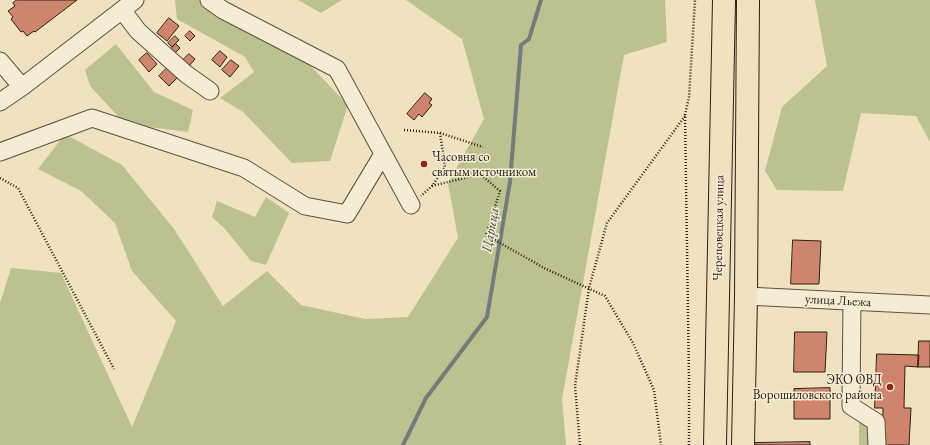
<!DOCTYPE html>
<meta charset="utf-8">
<style>
body{margin:0}
canvas{display:block;background:#f0e1bf}
</style>
<canvas width="930" height="445"></canvas>
<script>
const context = document.querySelector('canvas').getContext('2d');
context.lineJoin = 'round';
function paint(path, color) {
  context.fillStyle = color;
  context.fill(path, 'evenodd');
}
function strokePath(path, color, width, dash) {
  context.strokeStyle = color;
  context.lineWidth = width;
  context.lineCap = dash ? 'butt' : 'round';
  context.setLineDash(dash || []);
  context.stroke(path);
}
function write(font, color, halo, rows, align = 'center') {
  context.font = font + ' "EB Garamond",serif';
  context.lineWidth = 3;
  context.setLineDash([]);
  context.textBaseline = 'middle';
  context.strokeStyle = halo;
  context.fillStyle = color;
  for (const [text, x, y, turn = 0] of rows) {
    context.save();
    context.translate(x, y);
    context.rotate((+turn || 0) * Math.PI / 180);
    context.textAlign = isNaN(turn) ? turn : align;
    if (halo) context.strokeText(text, 0, 0);
    context.fillText(text, 0, 0);
    context.restore();
  }
}
paint(new Path2D(`
 M175,0h27l16,18 86,41 44,46 -18,56 -38,2 -49,-51 -23,-14 34,-26 -9,-15 -68,-38z
 M298,0h44l-21,13z
 M406,0h259l2,42 -43,13 -62,344 4,46h-566v-142l11,-35 50,5 71,154 44,-106 -44,-50 -17,-48 -34,-32 -43,-22 27,-35 57,31 52,64 49,77 44,-35 34,34 64,14 43,-2 50,-79 -10,-55 36,-64 -22,-80z
 M815,0h115v142l-14,-26 -55,-3 -18,78 -66,-1 -12,-19 17,-64 45,-41z
 M116,44l38,48 39,18 -5,22 -63,-8 -35,-38 -5,-16z
 M266,197l23,16 -23,52 -15,-4 -26,-32 -13,-12 5,-16 38,16z
 M869,421l1,24h-11v-23z`), '#bbc290');
strokePath(new Path2D(`
 M403,445l23,-47 61,-81 23,-135 11,-137 8,-6 12,-39`), '#727d7b', 4);
const building = new Path2D(`
 M17,0h60l-42,32 -1,-1 -7,5 -4,-5 -2,1 -10,-13 2,-2 -5,-6 7,-5 -2,-3z
 M169,18l10,8 -12,15 -10,-8z
 M190,31l5,5 -5,5 -5,-5z
 M175,36l4,4 -7,7 -4,-4z
 M176,44l4,4 -7,7 -4,-4z
 M220,51l7,6 -7,10 -8,-7z
 M147,53l10,11 -8,8 -10,-12z
 M189,54l6,5 -6,7 -7,-5z
 M231,60l8,6 -9,11 -8,-7z
 M169,66l10,10 -10,10 -10,-10z
 M425,93l7,6 -3,4 3,2 -10,12 -3,-3 -5,6 -7,-6z
 M793,240l28,1 -2,43h-28z
 M795,332h32l-2,40h-31z
 M919,341h11v26h-12z
 M877,354l42,1 -1,12 -13,-1 -1,42h7l-2,37h-27l1,-37h-8z
 M830,388v31h-36v-30z
 M810,442v3h-59v-2z`);
paint(building, '#ce856b');
strokePath(building, '#2d2018', 1);
const minor = new Path2D(`
 M209,0l14,10 114,59 74,136
 M122,10l16,21 48,43 24,17
 M0,61l22,26 113,-87
 M0,102l22,-15
 M0,152l92,-34 152,50 61,38 42,8 36,-60
 M746,296l184,9
 M852,301l-1,105 25,16 1,23`);
const highway = new Path2D(`
 M715,445l9,-445
 M743,445l3,-149 2,-296`);
strokePath(minor, '#5e5042', 19);
strokePath(highway, '#2d2018', 24);
strokePath(new Path2D(`
 M404,130l36,3 5,34 -13,19 -11,10
 M440,133l43,14
 M0,178l18,10 96,181
 M432,186l48,-12 20,17 -14,44 60,34 59,27 28,47 21,47 7,55
 M580,445l-5,-59 14,-98 18,-65 78,-107
 M689,445v-65l-4,-265 4,-18 6,-97`), '#2d2018', 2.5, [1, 2]);
strokePath(minor, '#f5ecd5', 17);
strokePath(highway, '#f0e1bf', 22);
for (const [x, y, r, color] of [
 [424,164,4,"#8f2418"],
 [890,387,4,"#8f2418"]
]) {
  const dot = new Path2D();
  dot.arc(x, y, r, 0, 2 * Math.PI);
  context.fillStyle = color;
  context.fill(dot);
  strokePath(dot, '#f5ecd5', 1.5);
}
write('13px', '#2d2018', '#f5ecd5', [
 ["Часовня со",432,157],
 ["святым источником",432,172],
 ["ЭКО ОВД",882,380,"right"],
 ["Ворошиловского района",882,395,"right"]
], 'left');
write('13px', '#2d2018', '#f5ecd5', [
 ["Череповецкая улица",719,228,-89],
 ["улица Льежа",838,301,3]
]);
write('italic 14px', '#504e4a', '#f5ecd5', [
 ["Царица",491,230,-80]
]);
</script>
